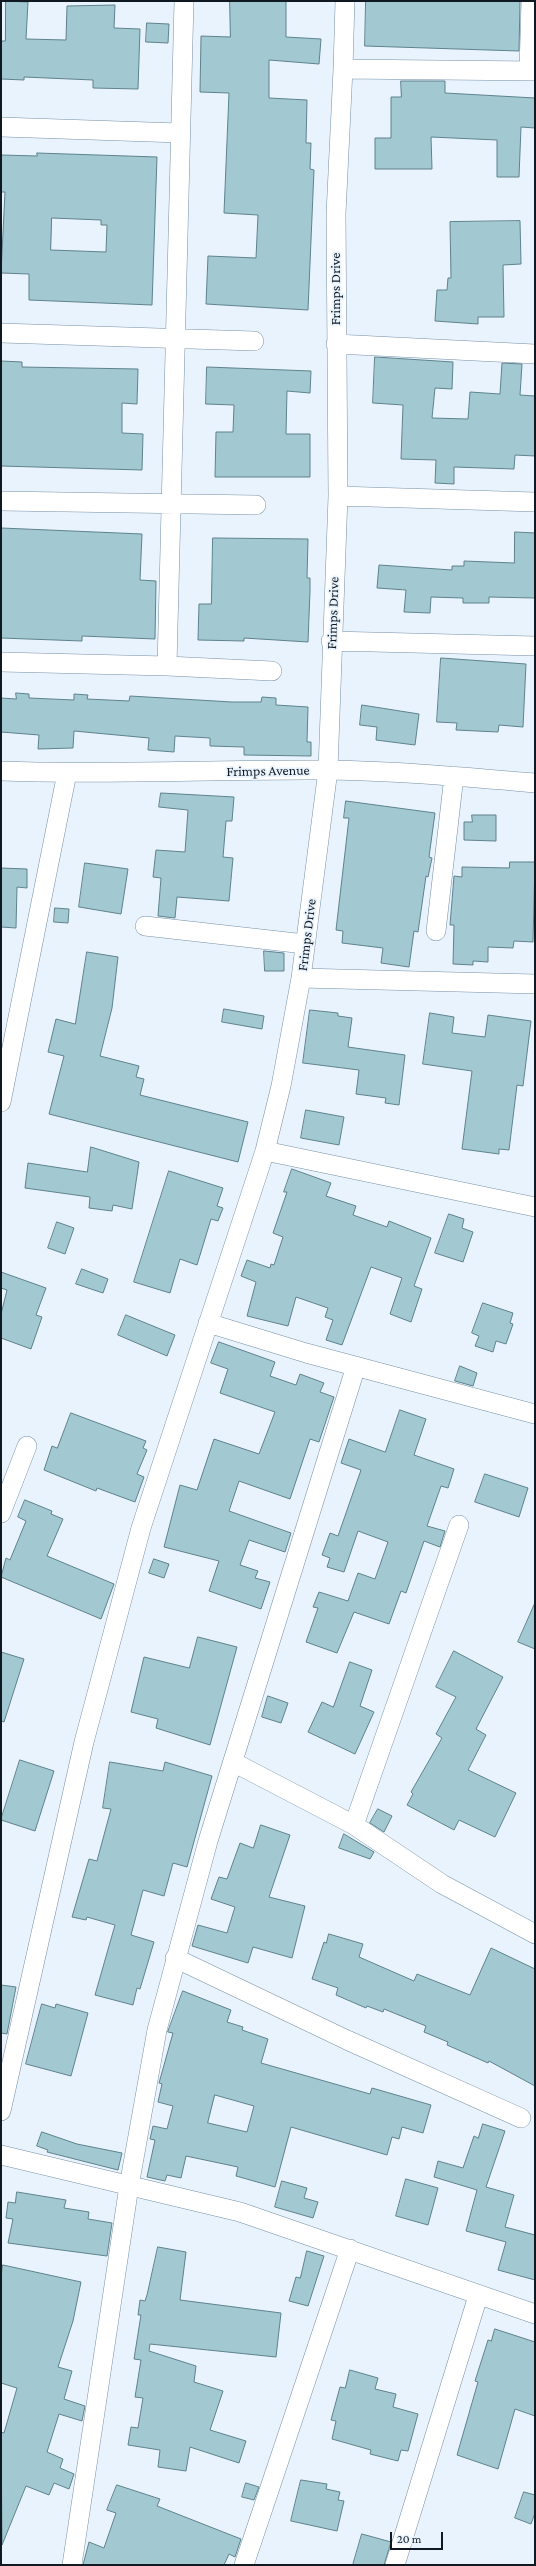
<!DOCTYPE html>
<style>
body{margin:0}
#map{position:relative;width:536px;height:2566px;overflow:hidden;background:#e8f3fd;font-family:"Crimson Pro",serif}
canvas{display:block}
.frame{position:absolute;inset:0;border:2px solid #101922;pointer-events:none}
.scale{position:absolute;left:390px;top:2532px;width:53px;height:18px;box-sizing:border-box;border:2px solid #101922;border-top:0;padding-left:5px;font-size:12px;line-height:14px;white-space:nowrap;color:#101922;-webkit-text-stroke:3px #e8f3fd;paint-order:stroke}
</style>
<div id="map">
<canvas width="536" height="2566"></canvas>
<div class="frame"></div>
<div class="scale">20 m</div>
</div>
<script>
const context = document.querySelector('canvas').getContext('2d');
context.lineJoin = 'round';
function paint(path, color) {
  context.fillStyle = color;
  context.fill(path, 'evenodd');
}
function strokePath(path, color, width, dash) {
  context.strokeStyle = color;
  context.lineWidth = width;
  context.lineCap = dash ? 'butt' : 'round';
  context.setLineDash(dash || []);
  context.stroke(path);
}
function write(font, color, halo, rows, align = 'center') {
  context.font = font + ' "Crimson Pro",serif';
  context.lineWidth = 3.5;
  context.setLineDash([]);
  context.textBaseline = 'middle';
  context.strokeStyle = halo;
  context.fillStyle = color;
  for (const [text, x, y, turn = 0] of rows) {
    context.save();
    context.translate(x, y);
    context.rotate((+turn || 0) * Math.PI / 180);
    context.textAlign = isNaN(turn) ? turn : align;
    if (halo) context.strokeText(text, 0, 0);
    context.fillText(text, 0, 0);
    context.restore();
  }
}
const building = new Path2D(`
 M6,1l22,1 -2,37 40,1 1,-34 48,-1 -1,23 26,1 -2,60 -45,-1v-8l-69,-3v3l-23,-1v-38h4z
 M230,1h56v36l35,2 -2,25 -50,-4v38l38,2 -1,43h5l-1,26 4,1 -6,140 -102,-6 2,-48 48,2 2,-43 -34,-2 5,-120 -29,-1 1,-56 29,1z
 M366,1h154l-1,50 -154,-5z
 M147,23l22,1 -1,19 -22,-1z
 M401,81h44v12l90,5v30l-14,-1 -2,50h-22v-37l-66,-3 1,32h-57v-31h16v-41h10z
 M37,153l120,4 -5,148 -123,-5v-26l-28,-1 4,-81h-4v-37l36,1zM52,218l49,2v5h6l-1,27 -55,-2z
 M520,221l1,43 -18,1 1,52h-26v7l-43,-3 2,-31h10l1,-12h3l-1,-56z
 M375,357l78,5 -1,27 -17,-1 -3,30 36,1 2,-27 30,2 2,-31 20,1 -2,31 15,1v60l-20,-1 -1,14 -60,-2v17l-19,-1 1,-23 -35,-1 2,-54 -30,-2z
 M1,361l21,1v5l116,2 -1,35 -15,-1v30l21,1 -1,36 -141,-4z
 M207,367l104,4 -1,22 -23,-2 -1,43h24v43h-95l1,-45h17l1,-27 -28,-1z
 M1,528l141,6 -2,46 16,1 -1,58 -73,-3v5l-81,-3z
 M515,532l20,1v65l-46,-1v6h-26v-5l-32,-1 -1,16 -26,-1 2,-22 -29,-2 2,-23 73,5v-4h12v-5l50,2z
 M213,538l95,1 -1,39h3v13l-2,51 -64,-4v3l-46,-1 1,-36h12z
 M441,658l85,6 -3,63 -24,-2 -1,7 -42,-2 1,-7 -20,-1z
 M16,693l13,1v4l45,2v-6l14,1 -1,4 42,2 1,-5 102,6h29l1,-5 14,1v7l32,2 -1,35h4v14l-67,-1v-8l-34,-1v-8l-35,-2 -1,16 -26,-2 1,-12 -75,-7 -1,17 -35,1 1,-14 -38,-3v-34l15,1z
 M362,705l57,9 -4,31 -39,-5 1,-13 -17,-2z
 M161,793l73,4 -2,24h-6l-3,36 10,1 -4,43 -52,-4 -2,21 -17,-2 3,-38 -8,-1 3,-27 29,2 3,-42 -29,-3z
 M346,801l89,12 -6,44 3,1 -4,19 -2,-1 -8,56 -4,-1 -5,36 -28,-4 2,-15 -41,-5 1,-12 -7,-1 13,-112h-5z
 M472,815h24v26l-32,-1v-18h8z
 M510,862h25l-2,80 -19,-1 -1,7 -25,-1v15l-15,-1v4l-20,-1 1,-39h-4l4,-49 8,1v-10l47,1z
 M85,863l43,6 -7,45 -42,-7z
 M1,868l26,1v19l-10,-1 -1,41 -15,-1z
 M55,908l14,1 -1,14 -14,-1z
 M264,951l20,2v18h-19z
 M87,952l31,5 -6,51 -12,48 39,10 -3,11 8,2 -4,16 108,27 -10,40 -189,-48 15,-58 -16,-4 8,-33 19,5z
 M224,1009l40,7 -2,13 -40,-7z
 M310,1010l28,3v3l14,2 -4,29 57,8 -6,50 -14,-2 1,-5 -30,-4 3,-24 -56,-7z
 M430,1013l24,4 -2,16 33,4 3,-22 43,6 -8,65 -6,-1 -8,65 -10,-1v5l-37,-5 10,-78 -49,-7z
 M306,1110l38,7 -5,28 -38,-7z
 M91,1147l48,15 -7,47 -19,-4 -1,6 -23,-3 1,-11 -65,-9 3,-25 59,9z
 M292,1169l39,14 -5,13 30,10 -3,9 34,12 2,-6 42,17 -17,48 8,3 -11,33 -21,-8 12,-36 -31,-11 -29,78 -16,-5 7,-20 -8,-3 3,-9 -32,-11 -8,29 -41,-10 9,-34 -15,-6 6,-16 23,8 1,-4 3,1 9,-28 -10,-4 14,-41h-3z
 M169,1171l54,17 -6,18 6,2 -5,13 -7,-2 -14,46 -17,-6 -10,34 -36,-11z
 M449,1214l15,5 -2,9 11,4 -10,30 -28,-9z
 M57,1222l17,6 -9,26 -17,-6z
 M82,1269l26,10 -5,14 -27,-9z
 M1,1272l45,16 -10,27 6,2 -11,32 -30,-11v-24l6,-24 -6,-2z
 M483,1303l30,10 -3,10 3,1 -7,20 -10,-3 -3,11 -18,-6 4,-10 -7,-3z
 M126,1315l49,20 -8,21 -49,-21z
 M219,1342l56,20 -5,14 26,9 4,-11 24,9 -4,9 14,5 -15,45 -9,-3 -20,60 -51,-18 -10,30 62,22 -6,19 -36,-12 -9,25 18,6 -3,7 15,4 -9,27 -52,-18 10,-30 -55,-14 16,-62 17,5 17,-51 45,15 16,-42 -55,-19 8,-24 -17,-6z
 M460,1366l17,7 -4,13 -18,-5z
 M400,1410l26,9 -12,36 40,14 -6,19 -7,-2 -14,40 18,5 -5,16 -16,-6 -18,52 -5,-2 -12,33 -35,-12 -17,41 -31,-11 12,-34 -5,-1 6,-15 29,9 10,-28 17,6 13,-37 -30,-11 -14,41 -17,-5 3,-9 -8,-3 8,-22 8,3 23,-66 -20,-7 8,-24 36,13z
 M71,1413l75,28 -3,7 4,2 -10,24 7,3 -9,25 -38,-14 -1,3 -52,-21 8,-24 5,2z
 M485,1474l43,14 -9,29 -44,-15z
 M25,1500l27,11 -1,3 12,5 -16,37 67,28 -13,35 -100,-42 5,-19 4,2 16,-39 -8,-4z
 M154,1559l15,5 -5,14 -15,-5z
 M535,1603v46l-17,-7z
 M198,1637l39,10 -27,98 -54,-17 2,-9 -27,-7 13,-55 45,11z
 M454,1651l49,26 -27,52 10,6 -18,35 48,23 -21,44 -36,-17 -5,10 -47,-25 6,-11 -2,-2 31,-54 -6,-4 20,-37 -20,-10z
 M1,1652l23,7 -20,63 -3,-1z
 M350,1662l22,8 -12,36 14,6 -19,42 -47,-22 14,-30 11,5z
 M268,1696l20,7 -7,20 -19,-6z
 M20,1760l34,11 -19,60 -34,-11z
 M110,1762l53,9 2,-9 47,14 -25,91 -14,-4 -9,33 -21,-6 -12,45 23,7 -14,47 -3,-1 -4,17 -38,-10 20,-70 -28,-8 -1,3 -14,-3 17,-58 8,2 14,-52 -8,-1z
 M378,1809l14,7 -8,16 -14,-9z
 M261,1825l29,10 -21,62 36,9 -13,52 -39,-11 -5,16 -56,-17 6,-21 29,8 8,-26 -24,-8 8,-22 8,2 13,-36 13,5z
 M344,1834l30,18 -4,7 -31,-11z
 M329,1934l34,10 -4,13 55,24 3,-7 53,21 21,-47 44,21v117l-46,-25 -1,2 -41,-18 1,-3 -24,-10 2,-6 -42,-17 -1,3 -16,-6 -1,2 -30,-13 2,-7 -26,-9 12,-37 2,1z
 M1,1985l15,2 -9,47 -6,-1z
 M183,1991l48,19 -4,12 16,5 -1,3 26,9 -7,24 109,31 2,-6 59,17 -8,28 -21,-6 -3,12 -7,-2 -5,18 -96,-28 -16,60 -39,-11 2,-9 -52,-11 -5,22 -14,-3 -2,6 -18,-4 8,-37 -5,-1 3,-13 14,3 6,-23 -15,-4 4,-18 -3,-1 14,-50 -5,-1zM215,2095l39,11 -7,26 -39,-9z
 M42,2004l13,4 1,-4 32,9 -17,63 -45,-12z
 M483,2124l22,7 -19,56 28,8 -9,32 30,8v45l-37,-10 8,-28 -40,-11 11,-41 -43,-13 4,-16 25,7 11,-32 4,2z
 M42,2132l35,12 45,9 -4,17 -71,-18 1,-2 -11,-4z
 M406,2179l32,9 -10,37 -32,-9z
 M282,2181l25,7 -3,10 14,4 -5,16 -38,-11z
 M17,2192l49,8 -2,8 25,4 -1,7 24,4 -5,33 -99,-13 5,-24 -7,-1 2,-16 7,1z
 M158,2247l28,5 -6,48 101,13 -5,44 -126,-13 -1,7 47,15 -2,16 29,9 -13,39 36,11 -7,22 -49,-16 -4,24 -28,-4 2,-17 -32,-5 3,-18 7,1 5,-30 -8,-1 6,-37 -7,-1 7,-44h-3l2,-15 5,1 2,-6z
 M307,2251l17,5 -16,50 -19,-5 7,-24 4,1z
 M3,2265l78,17 -8,39 -15,46 14,4 -8,28 21,7 -3,15 -23,-7 -12,38 16,7 -3,9 14,6 -5,15 -15,-6 -5,12 -23,-9 -24,59 -1,-113 3,1 13,-45 -16,-5v-107z
 M495,2329l40,13v74l-20,-7 -17,60 -41,-14 21,-73 -3,-1 13,-41 3,1z
 M350,2370l28,8 -3,11 21,5 -3,13 25,7 -10,37 -7,-1 -3,11 -28,-7 1,-4 -39,-11 4,-18 -5,-1 9,-33 5,1z
 M301,2480l26,4 -1,5 14,3 -2,8 6,1 -7,30 -46,-10z
 M246,2483l13,4 -5,13 -12,-3z
 M117,2485l43,14 -3,7 84,33 -6,18 -6,-3 -5,11h-141l6,-23 15,6 12,-35 -9,-3z
 M524,2492l11,3v18l-4,11 -16,-6z
 M362,2534l29,8 -7,23h-31z`);
paint(building, '#a2c8d2');
strokePath(building, '#5e828c', 1);
const minor = new Path2D(`
 M345,1l-2,68 192,2
 M529,70l2,-69
 M1,127l179,6
 M1,333l253,8
 M336,344l199,10
 M338,496l197,6
 M1,501l255,4
 M331,641l204,5
 M1,662l166,4 105,5
 M167,666l17,-665
 M1,771c109,4 217,-2 326,-1 69,1 139,7 208,13
 M145,926l160,18
 M436,931l18,-155
 M301,978l234,6
 M1,1102l66,-329
 M265,1151l270,56
 M208,1323l98,30 229,61
 M1,1513l26,-67
 M233,1762l121,63 88,59 93,50
 M354,1825l105,-300
 M175,1958l172,82 174,78
 M1,2111l83,-369 57,-214 124,-377 16,-65 20,-108 27,-208 10,-274 -2,-282 7,-145
 M1,2155l239,57 295,102
 M72,2565l57,-379 28,-156 51,-189 148,-475
 M244,2565l106,-316
 M395,2565l83,-269`);
strokePath(minor, '#7790a5', 20);
strokePath(minor, '#fff', 19);
write('14px', '#101922', '#e8f3fd', [
 ["Frimps Drive",336,289,-90],
 ["Frimps Drive",333,613,-88],
 ["Frimps Avenue",268,771,-1],
 ["Frimps Drive",307,935,-83]
]);
</script>
